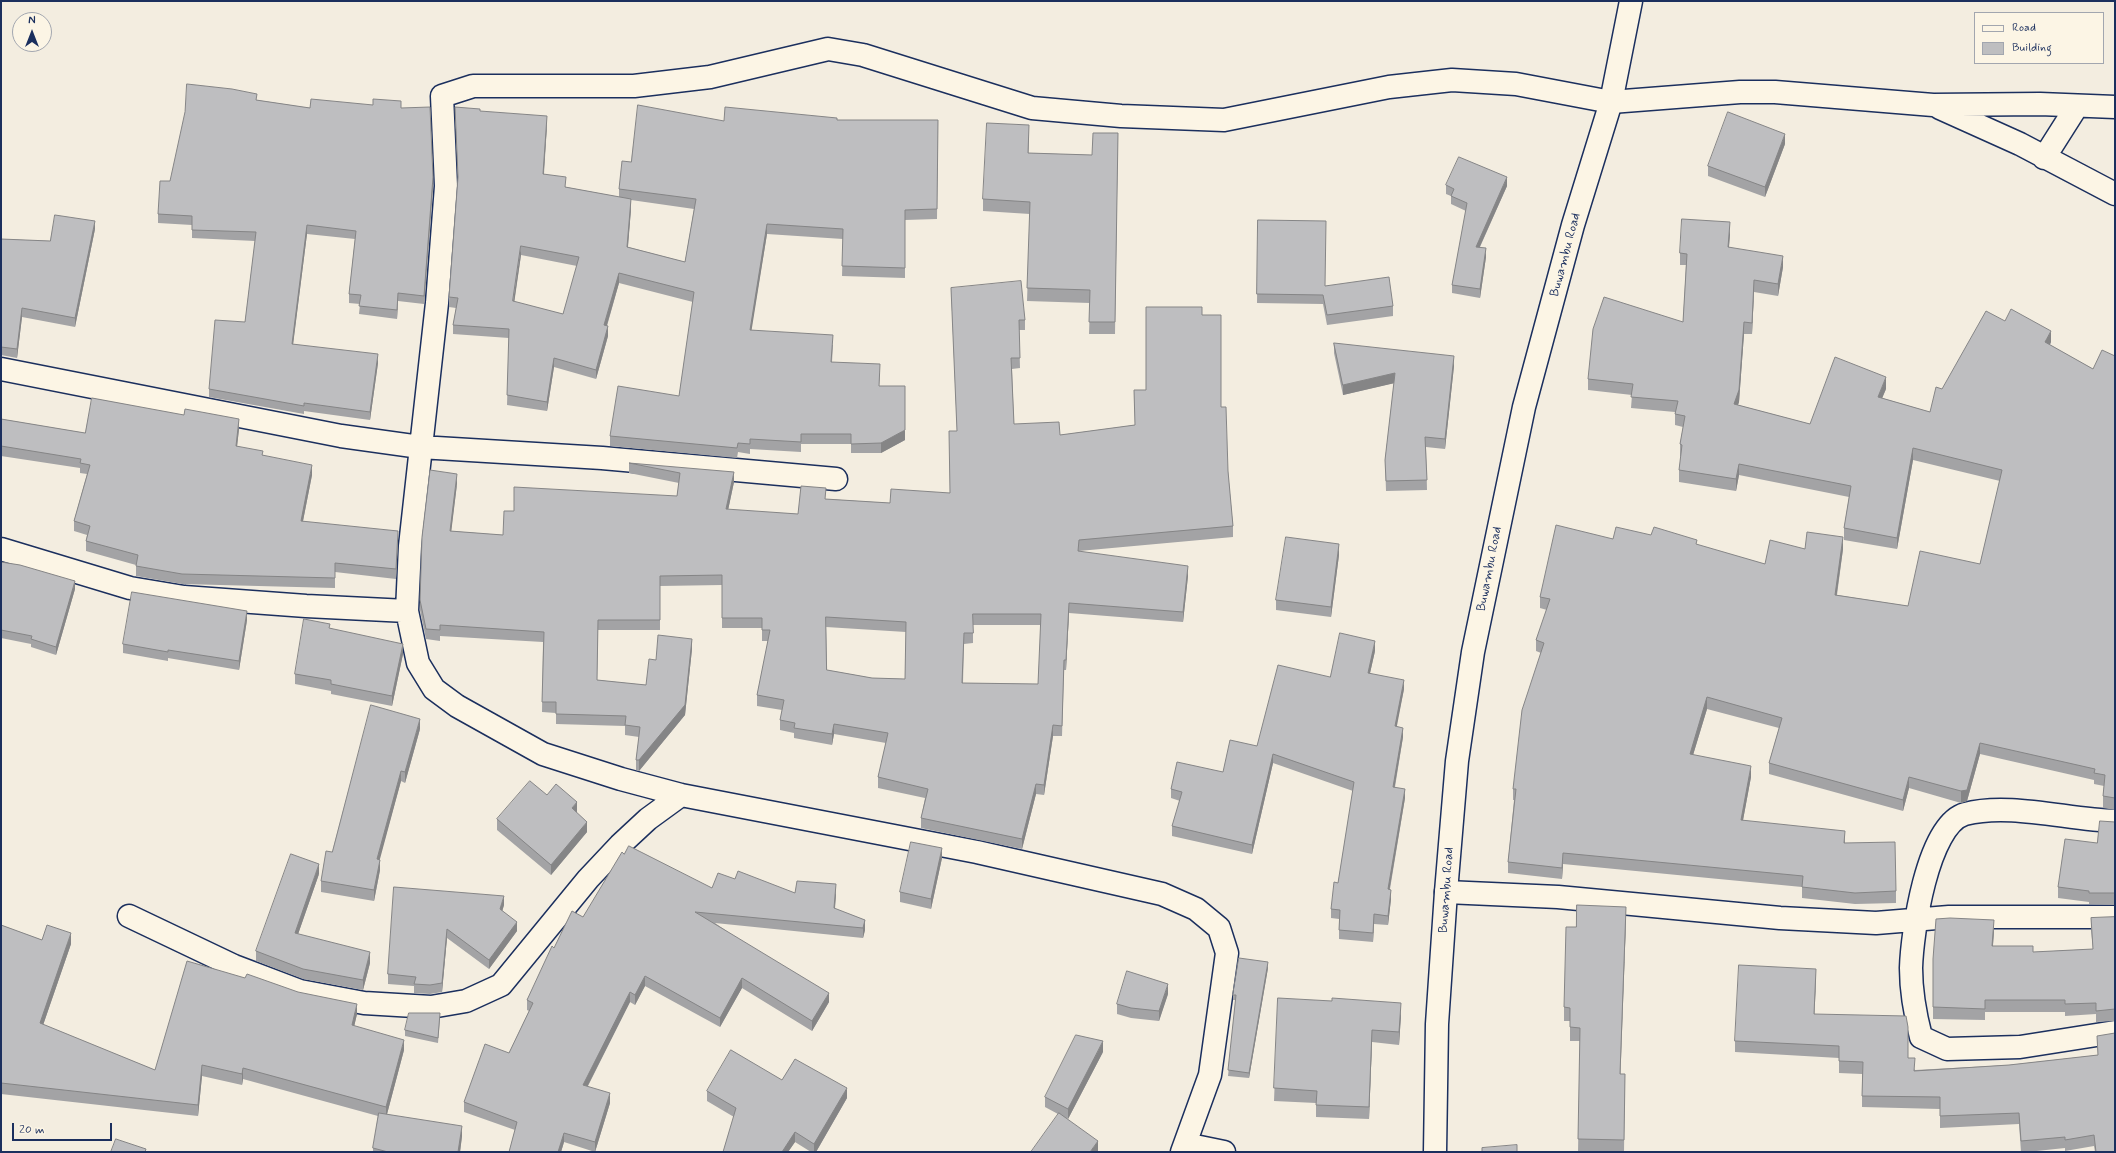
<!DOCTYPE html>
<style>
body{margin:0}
#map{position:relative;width:2116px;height:1153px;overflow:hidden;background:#f3ede0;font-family:Mynerve,sans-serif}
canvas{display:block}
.frame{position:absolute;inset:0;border:2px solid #1b2f5e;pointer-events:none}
.legend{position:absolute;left:1974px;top:12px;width:130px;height:52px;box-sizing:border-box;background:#fcf5e5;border:1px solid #a2a6af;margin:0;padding:5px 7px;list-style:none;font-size:12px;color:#1b2f5e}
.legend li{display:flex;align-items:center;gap:8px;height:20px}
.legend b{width:20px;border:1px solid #a2a6af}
.north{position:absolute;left:12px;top:12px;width:40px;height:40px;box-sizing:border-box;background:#fcf5e5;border:1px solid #a2a6af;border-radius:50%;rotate:0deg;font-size:11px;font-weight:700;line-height:16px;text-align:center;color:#1b2f5e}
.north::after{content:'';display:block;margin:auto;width:14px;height:18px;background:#1b2f5e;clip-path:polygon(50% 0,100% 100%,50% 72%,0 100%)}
.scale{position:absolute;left:12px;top:1123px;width:100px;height:18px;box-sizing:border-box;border:2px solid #1b2f5e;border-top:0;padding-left:5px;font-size:12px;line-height:14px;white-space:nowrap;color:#1b2f5e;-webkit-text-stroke:3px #fcf5e5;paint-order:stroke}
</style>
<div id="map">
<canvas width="2116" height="1153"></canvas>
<div class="frame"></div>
<ul class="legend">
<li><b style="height:5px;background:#fcf5e5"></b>Road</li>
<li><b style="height:11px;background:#bebec0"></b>Building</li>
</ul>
<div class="north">N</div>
<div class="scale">20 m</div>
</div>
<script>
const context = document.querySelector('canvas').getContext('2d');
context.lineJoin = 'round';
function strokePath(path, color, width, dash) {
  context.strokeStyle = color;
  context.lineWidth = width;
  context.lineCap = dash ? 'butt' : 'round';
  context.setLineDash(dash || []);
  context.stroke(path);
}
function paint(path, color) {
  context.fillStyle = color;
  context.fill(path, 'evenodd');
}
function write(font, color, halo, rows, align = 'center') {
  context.font = font + ' Mynerve,sans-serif';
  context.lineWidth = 3;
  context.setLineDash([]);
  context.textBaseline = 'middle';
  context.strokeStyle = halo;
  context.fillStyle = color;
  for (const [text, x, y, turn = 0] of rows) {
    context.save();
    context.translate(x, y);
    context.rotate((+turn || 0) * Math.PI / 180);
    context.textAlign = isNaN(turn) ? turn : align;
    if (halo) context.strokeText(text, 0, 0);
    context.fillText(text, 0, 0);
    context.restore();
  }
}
const street = new Path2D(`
 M1940,108l80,36 95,50
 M2044,158l33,-52
 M1,369l340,67 79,11 182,11 234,21
 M1,549l129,39 54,9 122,9 101,5
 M2115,821c-46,-1 -106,-19 -150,-7 -38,11 -53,120 -54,154 0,24 4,46 10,69l26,12 73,-2 95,-15
 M1446,892l112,5 222,21 96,5 73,-6h166
 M129,916l105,50 66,25 64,12 67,4 35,-6 35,-16 87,-106 32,-34 28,-26 33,-24
 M1185,1144l39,8
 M1182,1152l28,-77 17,-122 -8,-25 -23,-19 -34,-15 -185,-42 -296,-57 -60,-16 -78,-25 -86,-48 -23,-17 -16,-26 -11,-52 3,-65 27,-243 9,-117 -4,-90 31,-10h161l76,-9 118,-28 35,6 169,53 89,8 103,4 165,-33 63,-7 64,4 95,18 129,-10h35l158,13 107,-1 75,3`);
const secondary = new Path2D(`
 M1435,1152l2,-128 9,-132 11,-131 16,-109 51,-245 49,-182 38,-123 20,-101`);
strokePath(street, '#1b2f5e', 25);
strokePath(secondary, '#1b2f5e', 25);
strokePath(street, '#fcf5e5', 22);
strokePath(secondary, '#fcf5e5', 22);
paint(new Path2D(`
 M257,100l53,8h91l32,78 -9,118 -26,-3 -1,18 -38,-5 1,-10 -11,-1v-9l6,-55 -48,-5 -14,110 85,19 -8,57 -66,-9v3l-95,-17v-8l36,-67 10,-81 -63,-3v-13l-34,-2v-9l12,-33z
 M455,107l25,4 67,14 -3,49 22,13 53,10v-8l12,-27 93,-41 113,-1h101l-1,99 -32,1v58l-63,-2 1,-37 -76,-5 -16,96 82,15 -1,17 48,12 -1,12 26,54 -24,13h-30v-9h-50v8l-51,-3v5l-12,-2 -1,6 -127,-12v-10l69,-40 14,-94 -74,-19 -12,43 1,10 -12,43 -42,-12 -7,44 -40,-6 2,-67 -56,-4v-9l3,-17 -7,-1v-10l9,-116zM631,200l63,9 -9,53 -57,-15 3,-38zM521,255l56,11 -14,48 -49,-12z
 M1118,133l-3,201h-26l1,-31 -63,-2 3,-87 -47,-3v-12l46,-61 -1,15 64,2z
 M1785,144l-20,53 -57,-21v-10z
 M1446,185l61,1 -27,61 6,10 -6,41 -28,-5v-8l14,-74 -15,-7v-8l-5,-2z
 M1258,220l67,66 68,20v10l-66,9 -4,-21 -66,-1z
 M95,229l-20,98 -53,-10 -5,41 -16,-3v-116l49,2z
 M1730,234l-1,13 54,20 -5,29 -24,-4 -2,42h-8l-5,68 -1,3 72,19 76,-35 -4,9 48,14 12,-23 63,-68 46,21 -1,3 43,24 22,-13v454l-12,-2v-12l1,-10 -10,-2v-4l-114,-26 -13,47 -6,2 -52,-15 -6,23 -134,-37v-11l10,-35 -72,-19 -14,46 58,22 -8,43 102,23 51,48v12l-41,1 -53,-6v-11l-239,-23 -1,15 -54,-6v-11l6,-62h-1v-11l28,-136 -5,-2v-11l11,-30 -7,-2v-11l73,-58 38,-4 46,10 68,19 40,-15h38l-6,46 71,11 72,-42 20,-83 -87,-21 -16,89 -53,-9v-12l5,-31 -110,-22 -3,16 -57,-9v-12l2,-14h-1v-12l3,-17 -8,-2v-13l-44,-4 1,-13 -44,-5v-11l95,-57 3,-57h-6v-12z
 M951,288l74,32v10h-6l1,38 -8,1 2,55 46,11 75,-10 -1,-35h12l56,-75 19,92 7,64 5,55v11l-154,14 109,25 -5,46 -114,-9 -3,57h-2l-2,66h-9l-9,59 -8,-1 -14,55 -101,-21v-10l4,-20 -47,-10v-11l8,-34 -52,-9 -2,11 -38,-7v-5l-14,-3v-10l2,-10 -25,-4v-11l11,-54h-6v-13h-40v-43l-62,1v44h-62l-1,50 49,5 10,-25 36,-11 -7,66 -46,56 -3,-1v-10l3,-23 -14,-2v-9l-69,-2v-11l-14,-1 1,-70 -103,-6v5l-14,-2 -6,-29v-10l37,-116 -6,47 52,4 11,-24 163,-15 2,-13 -50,-10v-10l105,19 -6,28 70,4 28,-15 64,4 60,-10 7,-62zM973,625h68l-3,59 -75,-1 1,-39 9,-1zM826,627l80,5 -1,47 -33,-1 -45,-8z
 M1334,343l120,23 -9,83 -19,-2 1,43 -41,1 -1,-31 9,-77 -51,12 -9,-42z
 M1,419l84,14 154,-4 -2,17 26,9 49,20 -9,46 95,20 -2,38 -61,-7v16l-153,-4 -46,-8v-11l-50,-14v-10l1,-6 -13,-4v-10l13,-47 -7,-1v-5l-79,-12z
 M1339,555l-8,62 -55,-7v-10z
 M1,562l74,27 -19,66 -25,-8v-3l-30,-6z
 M247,620l-8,50 -71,-12v3l-45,-8v-9z
 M330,628l73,26 -11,52 -61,-12v-3l-36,-7v-10z
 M1375,651l-5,22 34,16 -8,38 7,10 -8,50 10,11 -15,91 1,10 -3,26 -14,-1 -1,18 -34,-3v-20l-8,-1v-9l7,-26 15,-92 -80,-28 -21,91 -80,-18v-10l8,-25 -9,-3v-9l52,-17 34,-26 73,-69z
 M420,729l-15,54 -4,-2 -22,79 1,10 -6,31 -53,-9v-11l11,-29z
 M547,795l30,17v1l10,19 -36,43 -54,-45v-11z
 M2115,822v83l-26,-1v-2l-31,-4v-11z
 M624,854l88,34 23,-9 60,14 41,1 -1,15 30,11v10l-2,8 -148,-15 114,79 -17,29 -70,-43 -22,39 -75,-41 -10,19 -5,-3 -42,84 22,17 -15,49 -31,-10 -3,10h-52l6,-22 -51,-18v-10l45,-49 20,-42 -2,-1v-10l27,-52 29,-31z
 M942,858l-11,51 -31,-7v-10z
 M319,874l-21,60 72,29 -7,27 -60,-11 -47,-18v-10z
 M394,887l110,18 -2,6 15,20 -28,38 -42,-31 -5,54 -12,2 -16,-1v-7l-26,-2v-10z
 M2115,917v104l-19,1v-8l-31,2v-4h-80v8l-52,-1v-60l61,-28 -1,15 40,6 60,-3 -2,-19v-12z
 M1626,920l-6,154h5l-1,78h-46l2,-111h-10v-20h-6v-14l12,-80z
 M1,925l41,15 29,4 -28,81 112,45 202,-56 -3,12 50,24 -17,64 75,22 -2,16h-87v-4l5,-32 -135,-37 -1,6 -40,-9 -4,40 -197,-22z
 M1268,968l-19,110 -21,-2 8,-76h-3v-5z
 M1816,980l-2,34 94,24v20l7,12 94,-5 89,-10 -1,-19 18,116h-20l-1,-6 -29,5v-3l-38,4h-6l-2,-28 -79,4v-19l-78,-2v-33l-23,-1v-15l-104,-6v-11z
 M1168,994l-9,27 -28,-3 -14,-4v-10z
 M1278,998l123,17 -2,30 -27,-3 -3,77 -53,-2v-14l-42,-2z
 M440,1018l-2,25 -33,-7v-6z
 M1103,1052l-35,67 -2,-1 32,34 -40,-38 -13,-7v-10z
 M782,1080l65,18 -31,54h-5l-16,-10 -7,10h-65l11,-35 -27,-16v-10z`), '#a3a3a5');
paint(new Path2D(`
 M547,116v9l-4,59v-10z
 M1029,125v13l-1,27v-12z
 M1785,134v10l-20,53v-10z
 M433,177v9l-9,118v-8z
 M1507,177v9l-31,69v-8z
 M631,199v10l-4,48v-10z
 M95,221v8l-20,98v-9z
 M1730,222v12l-2,24v-11z
 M767,224v10l-17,106v-10z
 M307,225v9l-15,119v-9z
 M521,246v9l-8,56v-10z
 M1486,248v9l-6,41v-9z
 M1783,256v11l-5,29v-12z
 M619,273v10l-15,52v-10z
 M1754,280v12l-2,42v-11z
 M398,293v8l-1,18v-9z
 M22,308v9l-5,41v-9z
 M1744,322v12l-5,68 -5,13v-11z
 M608,326v10l-12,43v-9z
 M2051,331v11l-6,12v-12z
 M378,354v9l-8,57v-8z
 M1454,356v10l-9,83v-10z
 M554,358v9l-7,44v-9z
 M1395,373v10l-52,12v-10z
 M1886,377v12l-8,19v-11z
 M239,419v10l-3,27v-10z
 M905,430v10l-24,13v-10z
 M1913,448v12l-16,89v-11z
 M1739,464v11l-3,16v-12z
 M312,465v10l-11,56v-10z
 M734,472v10l-8,38v-11z
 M457,474v10l-7,58v-11z
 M398,531v10l-2,38v-10z
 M1843,537v12l-8,57v-11z
 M1339,544v11l-8,62v-10z
 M1188,566v10l-5,46v-10z
 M75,581v8l-19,66v-8z
 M1069,603v10l-3,57v-10z
 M247,611v9l-8,50v-9z
 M692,639v10l-7,66 -46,56v-11z
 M1375,641v10l-7,31v-9z
 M403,644v10l-11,52v-10z
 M1404,680v9l-9,47v-10z
 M1707,697v12l-17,56v-11z
 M420,719v10l-15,54v-11z
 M834,724v10l-2,11v-11z
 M1053,725v11l-9,59v-10z
 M1403,728v9l-10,59v-9z
 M1980,743v11l-13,47 -6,2v-12z
 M1273,754v9l-21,91v-9z
 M1751,766v11l-10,54v-11z
 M401,771v10l-24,89v-11z
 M1909,777v11l-6,23v-11z
 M1036,784v10l-14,55v-10z
 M1405,789v9l-17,100v-9z
 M577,802v10l-5,7v-11z
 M587,822v10l-36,43v-10z
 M1845,831v11l-1,13v-12z
 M942,848v10l-11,51v-10z
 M1563,853v11l-1,15v-11z
 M380,860v10l-6,31v-11z
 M319,864v10l-24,69v-10z
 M836,884v10l-2,24v-10z
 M1391,890v9l-3,26v-9z
 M504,896v9l-4,14v-10z
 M1626,907v13l-6,167v-13z
 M1374,914v10l-1,18v-9z
 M865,920v10l-2,8v-10z
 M1994,920v11l-2,26v-11z
 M517,922v9l-28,38v-9z
 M447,929v9l-5,54v-9z
 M71,933v11l-31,90v-11z
 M370,952v11l-7,27v-10z
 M1268,962v6l-19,110v-5z
 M1816,969v11l-2,45v-11z
 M645,976v10l-10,19v-10z
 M742,978v10l-22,39v-9z
 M1168,984v10l-9,27v-10z
 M630,992v10l-47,93v-10z
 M829,993v9l-17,29v-10z
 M1401,1003v12l-2,30v-13z
 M357,1004v10l-5,22v-11z
 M1372,1030v12l-3,77v-12z
 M404,1040v10l-18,68v-11z
 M1103,1041v11l-35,67v-10z
 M202,1065v11l-4,40v-11z
 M243,1068v11l-1,6v-11z
 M847,1088v10l-31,54h-2v-8z
 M610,1093v10l-15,49v-10z
 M462,1126v10l-2,16h-2z
 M795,1132v10l-7,10h-6z
 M564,1133v9l-3,10h-3z
 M1098,1141v11h-8z`), '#858586');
const building = new Path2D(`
 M187,84l45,5 25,5 -1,6 54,8 1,-9 62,6v-6l28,2v7l29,-1 3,70 -9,119 -26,-3 -1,17 -38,-4 2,-11 -12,-1 7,-63 -49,-6 -15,119 86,10 -8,58 -66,-9v3l-95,-17 6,-69 30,2 11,-90 -64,-2v-14l-34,-2 2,-33h10l15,-69z
 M638,105l86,16 1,-14 112,11v2h101l-1,89 -32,1v58l-63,-2 1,-37 -76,-5 -17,106 83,5 -2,27 49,2 -1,22h26v44l-24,13 -30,1v-10h-50v8l-51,-3v5l-12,-1 -1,5 -127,-12 8,-50 61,10 15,-104 -75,-19 -15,52 4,1 -12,44 -42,-12 -7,44 -40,-7 2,-66 -56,-4 5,-27 -9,-1 9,-120 -3,-70 25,2v2l67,5 -4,58 23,3 -1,10 66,12 -4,48 58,15 11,-63 -77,-10 3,-28 9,1zM521,246l58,11 -16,57 -50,-13z
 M1728,112l57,22 -20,53 -57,-21z
 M987,123l42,2 -1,28 64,2 1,-22h25l-3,189h-26l1,-32 -63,-2 3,-86 -47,-3z
 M1459,157l48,20 -31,70 10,1 -6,41 -28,-4 15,-82 -16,-7 3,-7 -8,-4z
 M55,215l40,6 -20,97 -53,-10 -5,41 -16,-2v-108l49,2z
 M1682,219l48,3 -2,25 55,9 -5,28 -24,-4 -2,43 -8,-1 -5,68 -5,14 76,20 25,-67 51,20 -8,20 52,15 6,-25 6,2 44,-78 19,10 6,-12 40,22 -6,11 48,27 9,-19 13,6v442l-12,-2 2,-21 -11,-2 1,-4 -115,-26 -13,47 -6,1 -52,-14 -6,23 -134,-37 13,-45 -75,-21 -17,57 61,12 -10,54 104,11 -1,12 51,-1 1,49 -41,2 -53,-6 1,-11 -240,-23 -1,15 -54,-6 8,-73h-3l9,-79 22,-67 -8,-3 14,-41 -10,-2 16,-72 57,14 3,-12 35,8 3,-8 43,13 -1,4 69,20 5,-24 35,9 2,-17 36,5 -8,58 73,11 12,-55 60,13 22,-94 -89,-22 -16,90 -53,-10 7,-42 -112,-22 -3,15 -57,-9 3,-25 -2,-1 5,-28 -10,-2 3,-13 -47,-4 2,-13 -45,-5 5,-50 11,-32 79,25 4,-68 -7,-1z
 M1258,220l68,1 -1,65 64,-9 4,29 -66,9 -4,-20 -66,-1z
 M1021,281l4,39h-6l1,38h-9l3,66 45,-2 1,13 75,-10 -1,-35h12v-83h56v8h19v92h5l2,64 5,55 -154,14 -1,11 110,15 -5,46 -114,-9 -3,57h-2l-2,66 -9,-1 -9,60 -8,-1 -14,55 -101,-21 7,-29 -50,-12 10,-44 -54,-9 -2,10 -38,-6 1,-5 -15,-3 4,-20 -27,-5 13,-65h-8v-12h-40v-43l-62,1v44h-62l-1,60 49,5 3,-26 7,1 2,-25 34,4 -7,66 -46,55h-3l4,-33 -15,-2 1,-9 -70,-2v-12h-14l2,-70 -104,-7v5l-14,-1 -6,-29 2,-63 8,-67 27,4 -7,57 53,4 1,-24h10v-24l163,9 3,-23 -51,-10 105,9 -8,37 72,5 3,-28 25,2 -1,11 65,4 1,-14 59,4 -1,-62h8l-6,-143zM973,614h68l-3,70 -76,-1 2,-50h9zM826,617l80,5 -1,57 -33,-1 -45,-8z
 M1334,343l120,13 -9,83 -20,-2 2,43 -41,1 -1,-21 10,-87 -52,12z
 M92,398l92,17 1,-6 54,10 -3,27 27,5 -1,4 50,10 -11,56 97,10 -2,38 -61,-6v15l-153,-4 -46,-8 2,-11 -52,-14 4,-15 -16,-5 16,-56 -10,-2 1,-4 -80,-13v-27l84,14z
 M1286,537l53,7 -8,63 -55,-7z
 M1,562l19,3 55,16 -19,66 -25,-8 1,-3 -31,-6z
 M132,592l115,19 -8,50 -71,-11v2l-45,-8z
 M304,619l26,5 -1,4 74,16 -11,52 -61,-12v-4l-36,-6z
 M1340,633l35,8 -7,32 36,7 -9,46 8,2 -10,59 12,2 -17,100 3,1 -3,26 -14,-2 -1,19 -34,-3 1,-20 -9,-1 3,-27 4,1 16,-101 -81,-28 -21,91 -80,-19 10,-34 -11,-3 6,-27 46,10 7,-32 27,6 21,-81 52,12z
 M371,705l49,14 -15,53 -4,-1 -24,88 3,1 -6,30 -53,-9 5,-30 6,1z
 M530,781l17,14 9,-11 21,18 -5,6 15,14 -36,43 -54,-46z
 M2100,821l15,1v71h-26v-2l-31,-4 7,-48 32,4z
 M911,842l31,6 -11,51 -31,-7z
 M629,846l83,42 6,-15 17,6 3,-8 57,22 2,-12 39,3 -2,24 31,12 -2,8 -168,-16 134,81 -17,28 -70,-43 -22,40 -75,-42 -10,19 -5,-3 -47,93 27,8 -15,49 -31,-9 -6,19h-49l8,-30 -53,-20 21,-58 24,9 24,-50 -6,-3 25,-54 2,2 18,-37 11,6 39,-65 2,2z
 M291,854l28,10 -24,69 75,19 -7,28 -60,-11 -47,-18z
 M394,887l110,9 -4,13 17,13 -28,38 -42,-31 -5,54 -12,2 -16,-1 2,-7 -28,-3z
 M1577,905l49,2 -6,167h5l-1,66 -46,-1 2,-111 -10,-1v-19l-6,-1 2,-80h10z
 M2115,917v92l-19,2v-8l-31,1v-4h-80v9l-52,-2v-48l3,-40 14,-1 44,2 -2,26h41v6l60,-3 -2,-31z
 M1,925l41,15 5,-15 24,8 -31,90 115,47 32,-109 58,17 2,-4 51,18 59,12 -5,21 52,15 -18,67 -143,-39 -1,6 -40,-9 -4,40 -197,-22z
 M1239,958l29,4 -19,111 -21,-3 8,-75h-3z
 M1739,965l77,4 -2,45 92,2 2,11v31h7l-1,13 95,-6 89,-10 -1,-19 18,-3v119h-19l-2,-17 -29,5v-3l-44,4 -2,-28 -79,3v-19l-78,-1 1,-34 -24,-1v-15l-104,-5z
 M1127,971l41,13 -9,27 -28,-3 -14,-4z
 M1278,998l54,3v-3l69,5 -2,29 -27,-2 -3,77 -53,-2 1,-14 -43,-3z
 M409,1013h31l-2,25 -33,-8z
 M1076,1035l27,6 -35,68 -23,-12z
 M731,1050l51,30 13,-21 52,29 -33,56 -19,-12 -13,20h-59l13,-44 -29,-17z
 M379,1113l83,13 -4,26h-70l-15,-4z
 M1059,1113l39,28 -8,11h-59z
 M116,1139l30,10 -1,3h-34z
 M1517,1145v7h-35v-4z`);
paint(building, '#bebec0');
strokePath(building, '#858586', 1);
write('13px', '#1b2f5e', '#fcf5e5', [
 ["Buwambu Road",1566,255,-75],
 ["Buwambu Road",1490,569,-79],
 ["Buwambu Road",1447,890,-86]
]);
</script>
